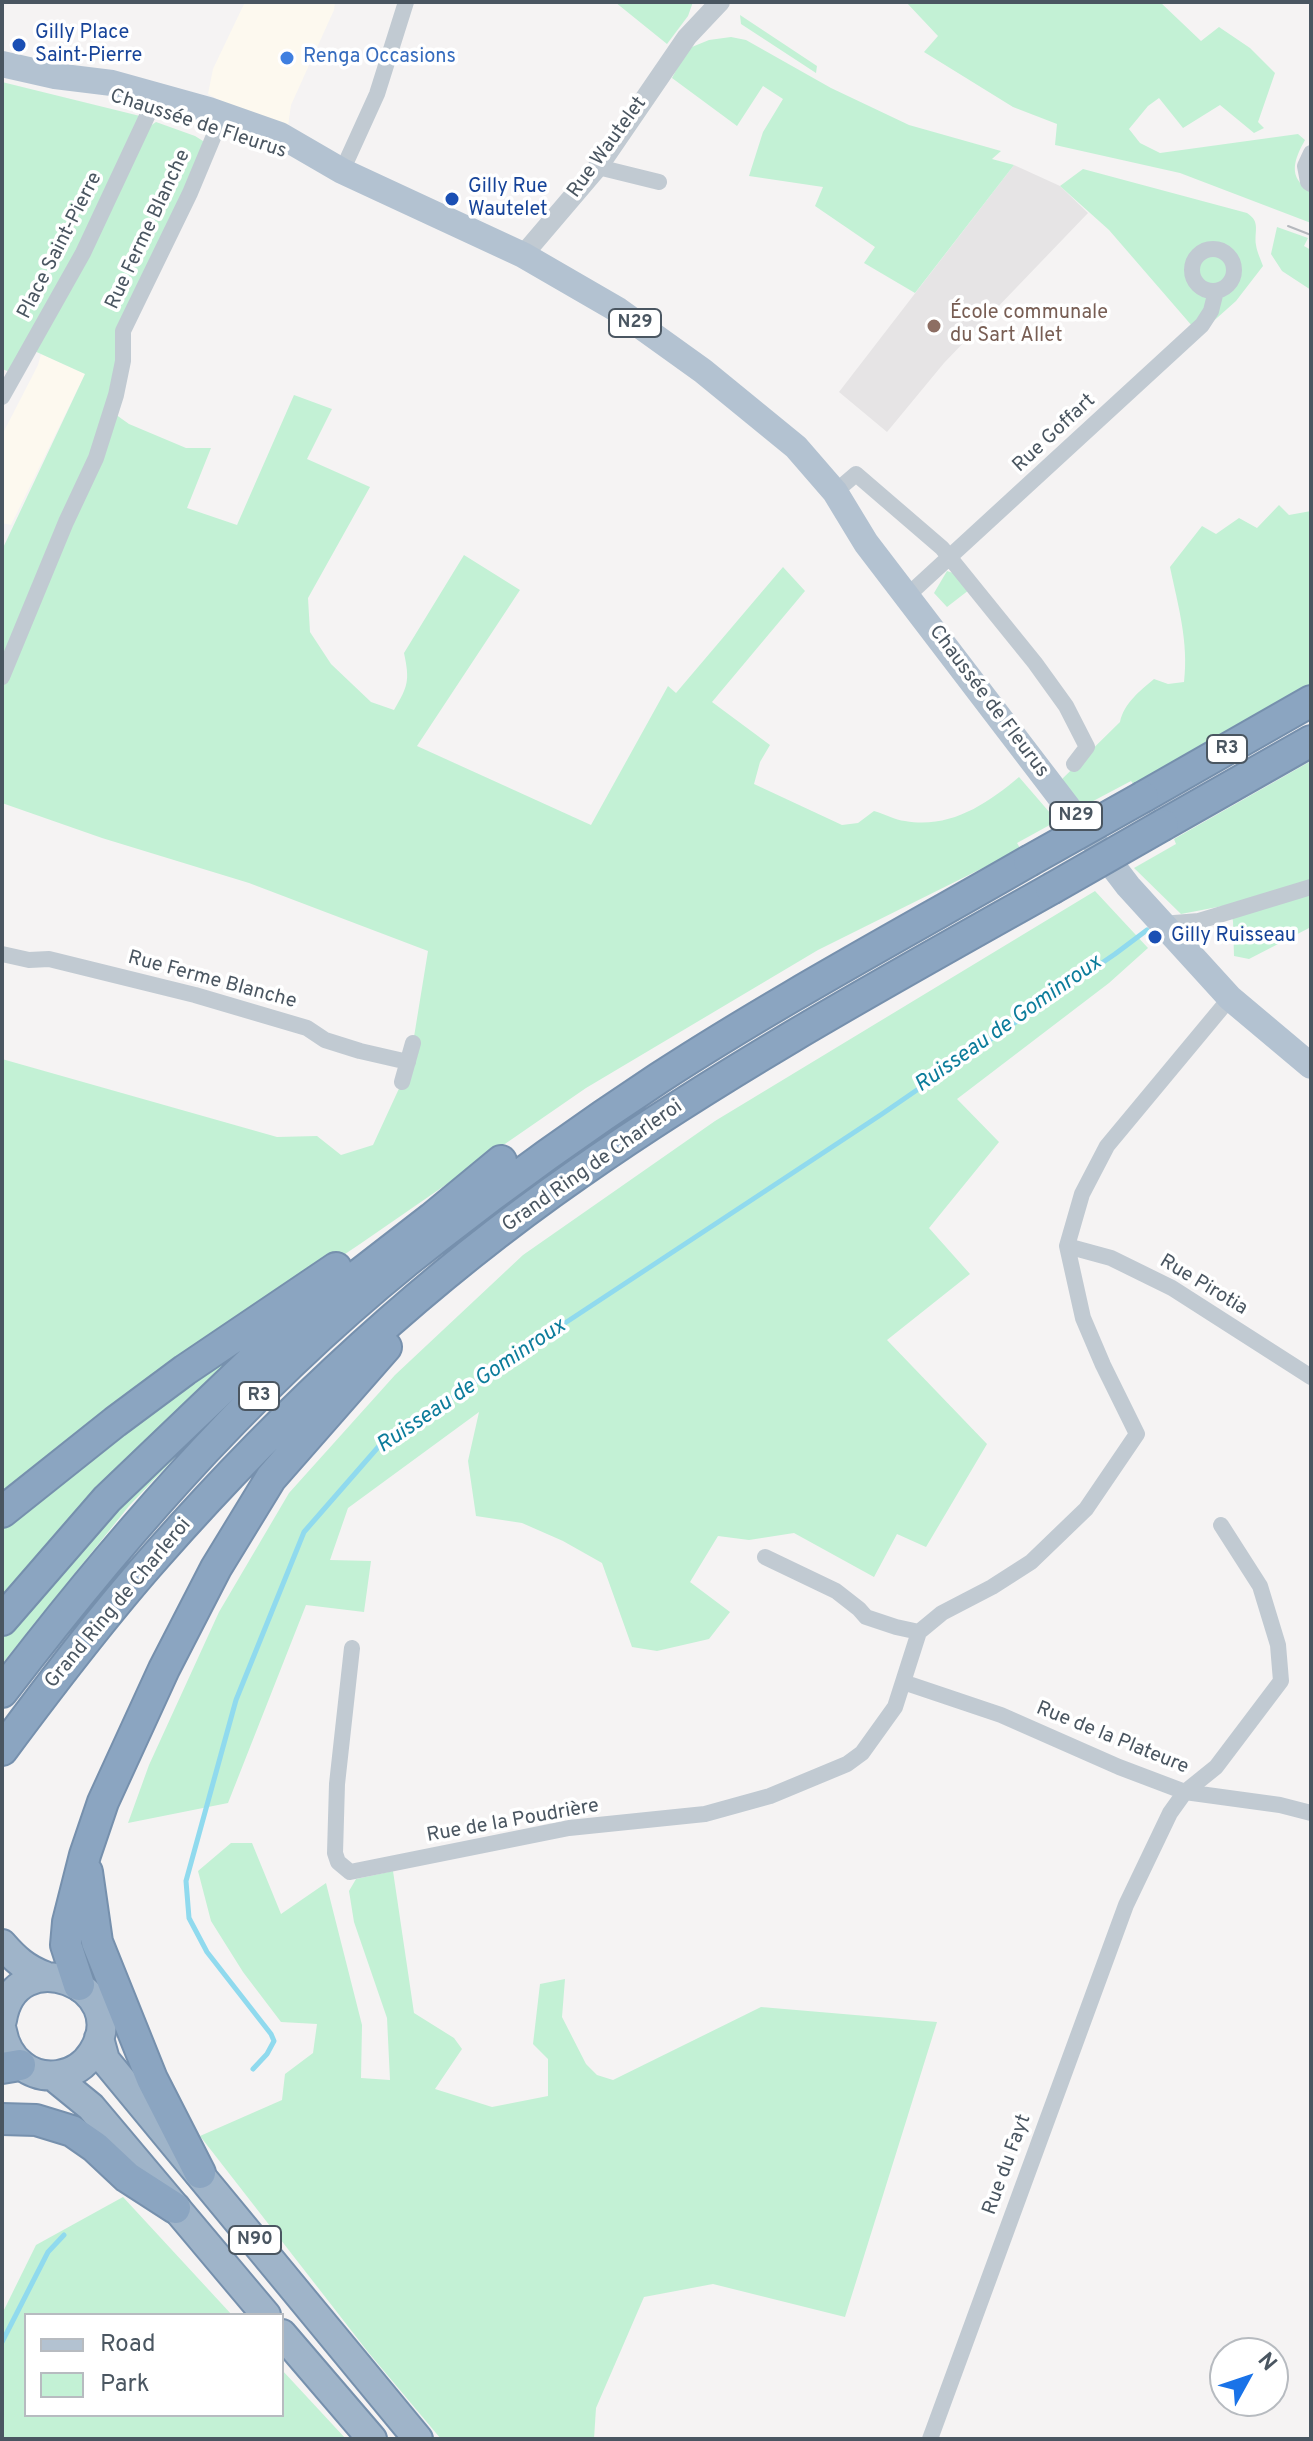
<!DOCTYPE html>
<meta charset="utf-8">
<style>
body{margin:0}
#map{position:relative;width:1313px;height:2441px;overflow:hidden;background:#f5f3f3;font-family:Overpass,sans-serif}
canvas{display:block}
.frame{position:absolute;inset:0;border:4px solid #4a5661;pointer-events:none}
.legend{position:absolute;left:24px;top:2313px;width:260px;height:104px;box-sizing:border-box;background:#fff;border:2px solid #b7bbc0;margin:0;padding:10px 14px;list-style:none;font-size:24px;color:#4a5661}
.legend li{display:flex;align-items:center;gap:16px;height:40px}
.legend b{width:40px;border:2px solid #b7bbc0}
.north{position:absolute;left:1209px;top:2337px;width:80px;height:80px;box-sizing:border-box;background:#fff;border:2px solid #b7bbc0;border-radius:50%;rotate:50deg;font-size:22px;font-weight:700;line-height:32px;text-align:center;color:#4a5661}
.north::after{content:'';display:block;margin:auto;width:28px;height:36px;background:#1a73e8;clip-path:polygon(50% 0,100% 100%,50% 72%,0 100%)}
</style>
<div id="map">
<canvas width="1313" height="2441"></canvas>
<div class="frame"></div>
<ul class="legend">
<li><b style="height:10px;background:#b3c2d1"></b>Road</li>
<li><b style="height:22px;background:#c3f1d5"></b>Park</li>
</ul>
<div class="north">N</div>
</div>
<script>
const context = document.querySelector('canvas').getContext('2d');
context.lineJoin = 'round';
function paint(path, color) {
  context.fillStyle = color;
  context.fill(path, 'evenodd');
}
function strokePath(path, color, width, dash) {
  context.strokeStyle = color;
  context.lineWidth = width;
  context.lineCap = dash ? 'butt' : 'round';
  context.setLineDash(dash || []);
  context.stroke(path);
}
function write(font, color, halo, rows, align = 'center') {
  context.font = font + ' Overpass,sans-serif';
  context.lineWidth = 7;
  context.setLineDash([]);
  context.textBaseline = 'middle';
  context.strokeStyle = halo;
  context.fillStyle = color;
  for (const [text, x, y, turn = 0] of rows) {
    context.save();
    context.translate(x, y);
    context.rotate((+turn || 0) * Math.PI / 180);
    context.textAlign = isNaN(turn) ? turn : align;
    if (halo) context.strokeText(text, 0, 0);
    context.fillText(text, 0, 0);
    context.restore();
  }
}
paint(new Path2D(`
 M245,2h90l-1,8 -43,95 -3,21 -52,-17 -28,-15 5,-25z
 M41,354l44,20 -74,151 -9,-2v-88l36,-70z`), '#fdf9ef');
paint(new Path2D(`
 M1014,165l46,21 28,27 -144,150 -57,69 -48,-40z`), '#e6e4e5');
paint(new Path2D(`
 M615,2h78l-5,14 -21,28z
 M906,2h254l41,39 18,-14 31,21 25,25 -17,49 6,6 -10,5 -34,-28 -37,23 -24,-30 -11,8 -19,23 11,14 20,10 138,-19 7,6c-10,18 -19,38 6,51v32l-131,-50 -125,-28 2,-21 -44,-17 -89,-55 14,-16z
 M740,15l77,51 -1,7 -75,-49z
 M731,37l15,3 85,48 78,37 92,26 -9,8 22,6 -99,128 -51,-30 11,-16 -60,-41 8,-19 -74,-11 14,-44 20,-33 -20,-13 -26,40 -65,-48 15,-29 22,-9z
 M2,82l138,34v17l16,-11 39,14 16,10 -84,168 -12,100 14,10 57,24h25l-24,60 50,17 57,-130 38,14 -25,50 63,28 -62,111 2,34 21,32 40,38 23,8c14,-24 16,-29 10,-57l60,-98 56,35 -103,156 174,79 77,-139 8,7 107,-126 22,24 -93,111 58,43 -10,17 -6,22 88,41 16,-2 16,-12c11,3 21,9 31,10 44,8 81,-16 114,-44l38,44 -40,22 3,5 -11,7 -191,95 -232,138 -226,156 -197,132 -161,129v-446l275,78 40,-1 24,19 32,-10 29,-63 11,-39 15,-92 -179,-68 -147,-45 -100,-35v-253l83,-176 -55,-25 -17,24 -11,-4z
 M1083,169l164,44c14,9 7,18 9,32 1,7 5,15 7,21l-27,35 -37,33 -90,-104 -49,-44z
 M1277,227l31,11 -4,8 7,4v40l-29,-19 -11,-17z
 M1279,505l10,10 22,-4v176l-176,99 -4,-5 -51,27 -22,-25 62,-61c4,-19 20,-31 34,-43l14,5 16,-2c5,-39 -6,-77 -14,-115l32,-41 14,8 23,-16 18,10z
 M947,571l9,3 13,16 -22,17 -13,-14z
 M1311,761v166l-62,32 -15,-3 -1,-35 -5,-16 -47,9 -47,-46 42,-24 -2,-5z
 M1095,891l53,57 -39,35 -152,116 42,43 -70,86 41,46 -83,66 100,104 -61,103 -29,-13 -23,43 -80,-44 -45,7 -31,-4 -28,46 40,30 -21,27 -52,12 -25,-4 -30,-84 -39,-22 -41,-18 -46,-7 -8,-55 11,-49 -131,96 -18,52 41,1 -7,51 -58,-7 -78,198 -100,20 21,-58 70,-153 70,-119 106,-118 128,-120 192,-134z
 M277,1322l-275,281v-80l59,-46z
 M222,1408l-93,98 -127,158v-25l99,-114z
 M231,1843h21l29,71 45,-31 36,142 -1,53 29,2 -3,-62 -33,-96 -5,-31 7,-12 37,-8 21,142 40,25 8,11 -27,40 57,18 56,-11v-37l-15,-15 7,-60 25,-5 -3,38 24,47 11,11 16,5 148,-73 176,15 -92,295 -132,-33 -69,13 -48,111 -2,31h-153l-73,-87 -168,-216 82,-36 3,-26 28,-21 4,-29 -36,-2 -38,-50 -32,-51 -13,-50z
 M123,2197l109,118h-206v100h256v-45l64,69h-344v-125l34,-69z`), '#c3f1d5');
strokePath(new Path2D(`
 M253,2069l14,-15 7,-13 -3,-7 -64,-82 -18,-34 -3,-37 50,-181 68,-168 76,-87 502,-331 233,-160 32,-24
 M2,2342l46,-90 16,-17`), '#90daee', 5);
const trunk = new Path2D(`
 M2,1944c13,15 24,25 43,32
 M2,2020c13,-81 132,-34 91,32 -8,13 -20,21 -35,23 -28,4 -51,-16 -56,-44
 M99,2038l6,22 313,379
 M53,2076l38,31 175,208
 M282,2334l90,105`);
const motorway = new Path2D(`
 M1143,797l168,-96
 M1163,825l148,-84
 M2,1512l113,-90 70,-52 151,-102
 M2,1620l105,-121 161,-154 164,-127 69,-57
 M2,1692c127,-166 268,-326 434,-454 72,-56 147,-110 223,-160 120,-78 247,-146 370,-217
 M2,1750c49,-66 99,-132 154,-194 126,-143 266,-274 423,-383 150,-105 312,-194 472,-284
 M87,1872l10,70 55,137 48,94
 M79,1985l-13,-40 2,-23 17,-67 18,-53 61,-133 52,-101 55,-90 115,-131
 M2,2068l18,-3
 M2,2119l34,1 36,11 23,16 32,30 48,31`);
strokePath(trunk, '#7690ad', 32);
strokePath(motorway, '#7690ad', 34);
strokePath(new Path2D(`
 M1311,153l-6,13 3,16 3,2
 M598,167l61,15
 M342,171l35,-77 29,-92
 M1192 270a21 21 0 1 1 42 0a21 21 0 1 1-42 0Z
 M2,397l81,-144 67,-143
 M835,492l21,-18 86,74 93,115 31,43 21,41 -13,17
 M907,596l295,-271 9,-14 5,-20
 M2,677l64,-155 30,-64 20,-63 7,-34v-30l67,-138 33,-79
 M1162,924l37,-3 112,-34
 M2,954l27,6 20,-1 146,36 112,33 18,12 35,11 48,11
 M402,1082l11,-39
 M1067,1246l44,12 61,30 139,89
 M765,1557l71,34 23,18 7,8 30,10 23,5
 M919,1632l23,-19 50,-26 39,-25 55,-53 51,-75 -34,-69 -20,-47 -16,-72 15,-52 25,-48 123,-148
 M352,1648l-15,136 -2,69 3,9 12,10 219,-44 136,-14 65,-18 77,-32 15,-11 33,-46 24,-75
 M903,1682l98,33 118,52 66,25 95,13 31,8
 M930,2439l196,-534 44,-92 15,-21 31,-25 65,-86 -3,-36 -18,-59 -39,-61`), '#c1cad2', 16);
strokePath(new Path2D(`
 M523,255l75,-88 89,-130 33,-35`), '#c1cad2', 20);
strokePath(new Path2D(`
 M2,64l53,12 57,7 97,27 71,25 62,36 181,84 95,55 85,61 93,76 39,45 31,51 262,343 102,112 81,68`), '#b3c2d1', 26);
strokePath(trunk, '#9fb4c9', 28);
strokePath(motorway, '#8ba5c1', 30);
strokePath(new Path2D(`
 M1288,226l23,9`), '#b5b8bd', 2);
const motorwayBridge = new Path2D(`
 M1029,861l114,-64
 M1051,889l112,-64`);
strokePath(motorwayBridge, '#7690ad', 34, []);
strokePath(motorwayBridge, '#8ba5c1', 30);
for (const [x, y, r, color] of [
 [19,45,8,"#1a4fb4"],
 [287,58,8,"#3f7fe0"],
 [452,199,8,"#1a4fb4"],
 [934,326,8,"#8d6e63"],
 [1155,937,8,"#1a4fb4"]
]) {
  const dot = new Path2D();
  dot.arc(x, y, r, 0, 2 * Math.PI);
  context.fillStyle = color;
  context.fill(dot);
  strokePath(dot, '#fff', 3);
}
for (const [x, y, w] of [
 [635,323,52],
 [1227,749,40],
 [1076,816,52],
 [259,1396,40],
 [255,2240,52]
]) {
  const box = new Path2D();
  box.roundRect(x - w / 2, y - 14, w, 28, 6);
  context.fillStyle = '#fff';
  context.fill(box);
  strokePath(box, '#4a5661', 2);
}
write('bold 18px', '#4a5661', null, [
 ["N29",635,323],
 ["R3",1227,749],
 ["N29",1076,816],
 ["R3",259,1396],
 ["N90",255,2240]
]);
write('20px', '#164399', '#fff', [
 ["Gilly Place",35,34],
 ["Saint-Pierre",35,57],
 ["Gilly Rue",468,188],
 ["Wautelet",468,211],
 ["Gilly Ruisseau",1171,937]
], 'left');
write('20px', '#366cbe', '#fff', [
 ["Renga Occasions",303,58]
], 'left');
write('20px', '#4a5661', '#fff', [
 ["Chaussée de Fleurus",198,125,18],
 ["Rue Wautelet",608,148,-54],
 ["Rue Ferme Blanche",149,230,-65],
 ["Place Saint-Pierre",61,246,-63],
 ["Rue Goffart",1055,434,-43],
 ["Chaussée de Fleurus",988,702,53],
 ["Rue Ferme Blanche",212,981,15],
 ["Grand Ring de Charleroi",593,1167,-35],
 ["Rue Pirotia",1203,1286,31],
 ["Grand Ring de Charleroi",119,1604,-50],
 ["Rue de la Plateure",1112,1739,22],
 ["Rue de la Poudrière",513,1822,-10],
 ["Rue du Fayt",1008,2165,-70]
]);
write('20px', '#785e54', '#fff', [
 ["École communale",950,314],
 ["du Sart Allet",950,337]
], 'left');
write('italic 22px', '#0c7c9b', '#fff', [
 ["Ruisseau de Gominroux",1009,1025,-35],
 ["Ruisseau de Gominroux",472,1387,-34]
]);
</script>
